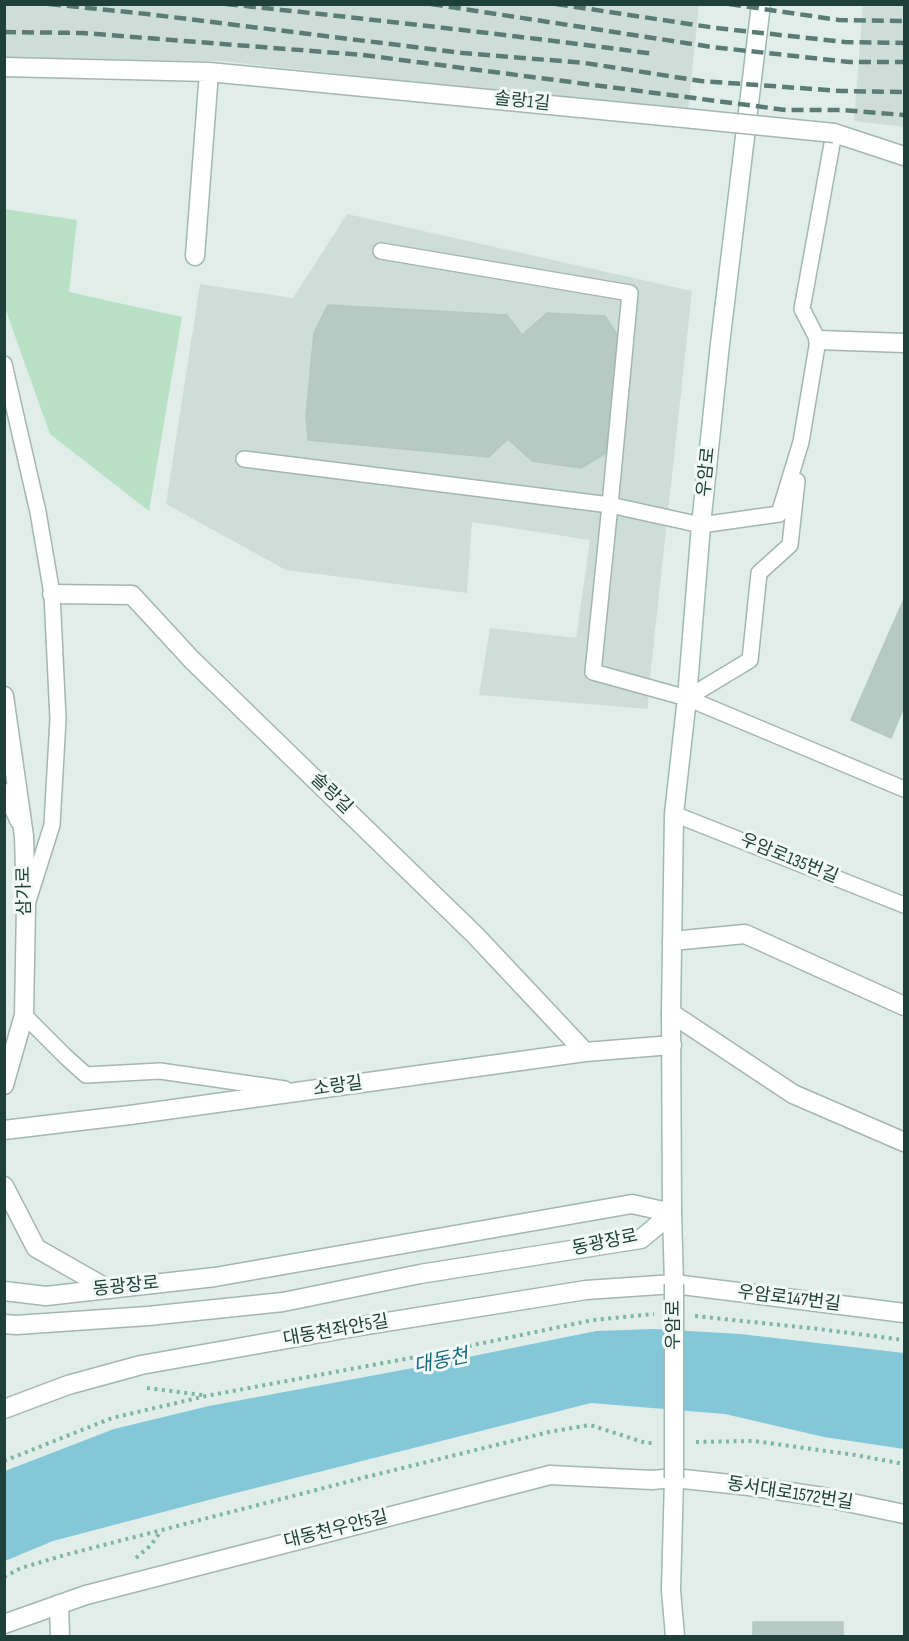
<!DOCTYPE html>
<meta charset="utf-8">
<style>
body{margin:0}
#map{position:relative;width:909px;height:1641px;overflow:hidden;background:#e1ede9;font-family:"Sofia Sans Condensed",sans-serif}
canvas{display:block}
.frame{position:absolute;inset:0;border:6px solid #1f4039;pointer-events:none}
</style>
<div id="map">
<canvas width="909" height="1641"></canvas>
<div class="frame"></div>
</div>
<script>
const context = document.querySelector('canvas').getContext('2d');
context.lineJoin = 'round';
function paint(path, color) {
  context.fillStyle = color;
  context.fill(path, 'evenodd');
}
function strokePath(path, color, width, dash) {
  context.strokeStyle = color;
  context.lineWidth = width;
  context.lineCap = dash ? 'butt' : 'round';
  context.setLineDash(dash || []);
  context.stroke(path);
}
function write(font, color, halo, rows, align = 'center') {
  context.font = font + ' "Sofia Sans Condensed","Noto Sans KR",sans-serif';
  context.lineWidth = 6;
  context.setLineDash([]);
  context.textBaseline = 'middle';
  context.strokeStyle = halo;
  context.fillStyle = color;
  for (const [text, x, y, turn = 0] of rows) {
    context.save();
    context.translate(x, y);
    context.rotate((+turn || 0) * Math.PI / 180);
    context.textAlign = isNaN(turn) ? turn : align;
    if (halo) context.strokeText(text, 0, 0);
    context.fillText(text, 0, 0);
    context.restore();
  }
}
paint(new Path2D(`
 M5,5h694l-11,106 -468,-50 -215,-3z
 M863,5h41v122l-50,-6z
 M347,214l345,77 -43,396 -1,22 -169,-14 11,-67 86,10 14,-98 -118,-18 -5,71 -181,-23 -120,-66 34,-220 93,14z`), '#cfddd8');
paint(new Path2D(`
 M4,209l73,11 -8,72 113,25 -33,194 -99,-77 -45,-126z`), '#b8e1c5');
paint(new Path2D(`
 M655,1329l85,5 164,19v96l-80,-12 -99,-23 -134,-11 -371,94 -167,44 -48,20v-90l109,-42 95,-23 215,-40 172,-35z`), '#83c7d9');
const building = new Path2D(`
 M328,305l179,10 15,20 25,-22 58,3 16,25 -15,112 -25,15 -49,-7 -24,-22 -19,18 -181,-17 -2,-24 8,-83z
 M904,599v108l-13,31 -40,-18z
 M753,1622h90v14h-90z`);
paint(building, '#b6c9c2');
strokePath(building, '#b3c8c0', 1.5);
const service = new Path2D(`
 M381,251l249,42 -20,212 91,20 78,-11 22,-72 17,-102 -16,-31 32,-176
 M4,364l34,148 14,82 6,125 -6,106 -24,76
 M244,459l366,46 -17,167 94,26 217,91
 M687,698l63,-38 9,-87 31,-28 7,-64
 M4,791l14,30
 M674,814l230,91
 M24,1015l42,42 20,18 74,-4 125,18`);
const minor = new Path2D(`
 M4,67l205,5 485,47
 M834,133l70,23
 M195,256l14,-184
 M818,340l86,3
 M52,594l80,1 60,65 284,276 109,116
 M672,941l73,-7 159,72
 M671,1013l122,81 111,48
 M4,1130l126,-15 455,-63 87,-7
 M4,1291l42,5 169,-19 417,-73 40,9
 M4,1324l12,1 132,-9 135,-14 137,-28 221,-35 31,-26
 M4,1409l64,-24 73,-20 214,-38 231,-37 88,-6 230,29
 M59,1604l1,32
 M4,1624l82,-29 464,-120 102,5 22,-2 75,8 74,11 81,17`);
const tertiary = new Path2D(`
 M4,696l20,140 2,70 -2,109 -20,70
 M4,1186l32,62 72,41`);
const secondary = new Path2D(`
 M674,1284l-2,-71 -1,-200 3,-199 13,-116 14,-173 19,-181 41,-340
 M674,1478l-3,112 4,46`);
strokePath(service, '#a3b6b1', 18);
strokePath(minor, '#a3b6b1', 21);
strokePath(tertiary, '#a3b6b1', 21);
strokePath(secondary, '#9ebab2', 21);
strokePath(new Path2D(`
 M695,1316l124,13 85,11
 M147,1388l55,7
 M696,1442l58,-1 101,14 49,9
 M4,1461l108,-43 94,-22 215,-40 172,-36 61,-6
 M136,1558l15,-13 10,-14
 M4,1577l17,-9 44,-13 305,-79 179,-44 41,-7 56,18h7`), '#7eb5a6', 4, [3, 4.5]);
strokePath(service, '#fff', 15);
strokePath(minor, '#fff', 18);
strokePath(tertiary, '#fff', 18);
strokePath(secondary, '#fff', 18);
strokePath(new Path2D(`
 M49,4l98,10 316,39 122,10 116,18 140,10 63,1
 M226,4c143,15 286,31 429,50
 M431,4l281,43 137,15h55
 M556,4l160,24 129,14 59,1
 M729,4l110,16 65,1
 M4,32l79,1 280,22 423,55h57l61,5`), '#5a7c74', 4.5, [12, 6]);
const minorBridge = new Path2D(`
 M694,119l140,14`);
const secondaryBridge = new Path2D(`
 M674,1284v194`);
strokePath(minorBridge, '#a3b6b1', 21, []);
strokePath(secondaryBridge, '#9ebab2', 21, []);
strokePath(minorBridge, '#fff', 18);
strokePath(secondaryBridge, '#fff', 18);
write('18px', '#1f4039', '#f2f9f6', [
 ["솔랑1길",522,102,6],
 ["우암로",707,472,-84],
 ["솔랑길",331,794,44],
 ["우암로135번길",789,859,22],
 ["삼가로",25,891,-91],
 ["소랑길",338,1087,-8],
 ["동광장로",605,1243,-12],
 ["동광장로",126,1287,-6],
 ["우암로147번길",789,1299,7],
 ["우암로",674,1325,-90],
 ["대동천좌안5길",336,1331,-10],
 ["동서대로1572번길",790,1494,9],
 ["대동천우안5길",336,1530,-14]
]);
write('italic 20px', '#136b83', '#f2f9f6', [
 ["대동천",441,1362,-12]
]);
</script>
